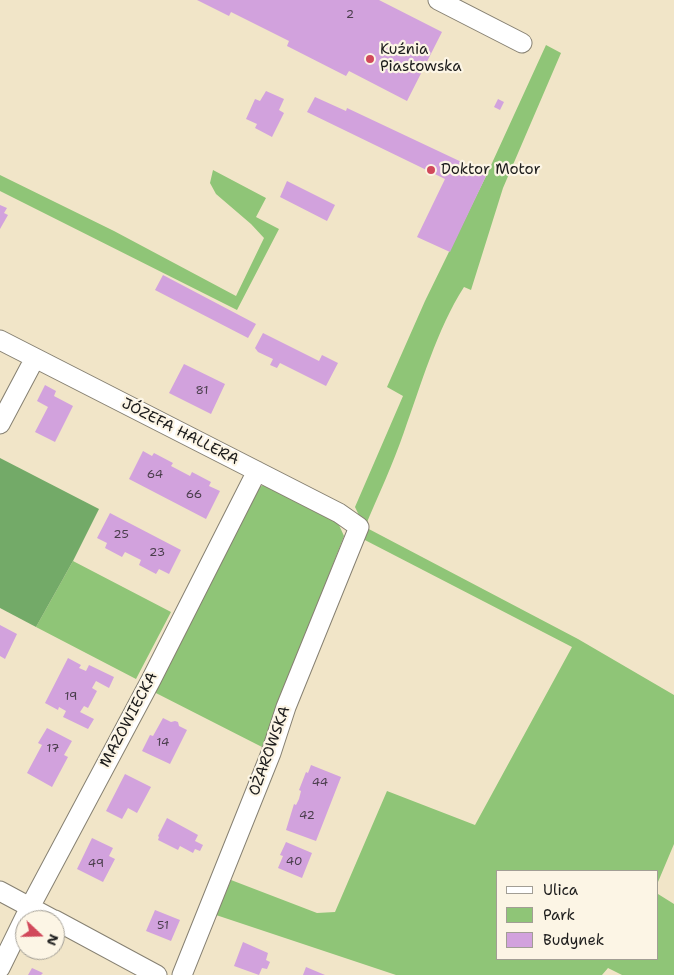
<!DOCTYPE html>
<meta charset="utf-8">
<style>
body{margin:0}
#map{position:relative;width:674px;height:975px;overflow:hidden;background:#f1e5c8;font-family:"Shantell Sans",sans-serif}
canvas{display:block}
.legend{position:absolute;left:496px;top:870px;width:162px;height:90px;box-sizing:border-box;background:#fcf5e5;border:1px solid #a29e95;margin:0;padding:6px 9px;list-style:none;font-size:15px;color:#1c1c1c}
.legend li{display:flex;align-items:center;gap:10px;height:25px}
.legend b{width:25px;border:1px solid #a29e95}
.north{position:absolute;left:15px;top:910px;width:50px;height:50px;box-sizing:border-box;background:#fcf5e5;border:1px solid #a29e95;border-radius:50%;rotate:111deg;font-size:14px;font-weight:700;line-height:20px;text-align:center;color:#1c1c1c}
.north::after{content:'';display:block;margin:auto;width:18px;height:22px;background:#d1495b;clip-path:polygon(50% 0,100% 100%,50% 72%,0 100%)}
</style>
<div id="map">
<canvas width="674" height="975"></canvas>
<ul class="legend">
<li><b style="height:6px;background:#fff"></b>Ulica</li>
<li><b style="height:14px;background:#8fc577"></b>Park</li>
<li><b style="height:14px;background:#d2a2dd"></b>Budynek</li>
</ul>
<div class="north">N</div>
</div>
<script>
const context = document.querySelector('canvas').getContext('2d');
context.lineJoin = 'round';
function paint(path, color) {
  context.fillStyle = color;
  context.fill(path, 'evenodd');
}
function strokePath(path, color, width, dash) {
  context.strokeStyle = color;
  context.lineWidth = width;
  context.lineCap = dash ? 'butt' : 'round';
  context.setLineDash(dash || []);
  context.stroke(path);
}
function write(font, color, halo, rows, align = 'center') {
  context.font = font + ' "Shantell Sans",sans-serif';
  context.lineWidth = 4.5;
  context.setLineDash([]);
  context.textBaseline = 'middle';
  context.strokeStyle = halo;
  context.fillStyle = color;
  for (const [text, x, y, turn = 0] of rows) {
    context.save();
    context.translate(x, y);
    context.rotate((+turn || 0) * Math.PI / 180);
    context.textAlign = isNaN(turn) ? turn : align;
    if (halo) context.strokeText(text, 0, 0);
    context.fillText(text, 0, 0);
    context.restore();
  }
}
paint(new Path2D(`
 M546,45l15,8 -58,135 -32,102 -7,-3c-27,42 -43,98 -60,145 -11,32 -26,64 -39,95l213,112 96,56v149l-16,38v-11h-160v88h160v-65l16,10v71h-52l-14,-7 -6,7h-206l-180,-60 15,-35 86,33 18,-1 52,-121 88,34 97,-178 -211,-109 4,-10 -10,-21 48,-111 -16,-9 38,-86 62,-127z
 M213,170l53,28 -10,19 23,12 -42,81 -237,-119v-16l114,56 122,65 28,-58 -13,-14 -35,-30 -6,-11z
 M267,483l61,30 11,12 5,11 -82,211 -112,-57 106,-201z
 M73,561l98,51 -35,67 -100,-52z`), '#8fc577');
paint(new Path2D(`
 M0,458l99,51 -26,52 -37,66 -36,-19z`), '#73aa68');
paint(new Path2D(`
 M197,0h182l63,32 -35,69 -58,-30 -3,5 -59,-30 2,-5 -58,-29 -2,4z
 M266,91l18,8 -5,11 5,3 -12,24 -17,-9 2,-4 -11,-5 9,-20 5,2z
 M315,97l31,14 1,-3 140,66 -37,78 -33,-15 28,-58 -138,-67z
 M498,99l6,3 -4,8 -6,-3z
 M287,181l48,24 -8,16 -47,-24z
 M0,205l7,3 -3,5 4,2 -8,14z
 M163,275l93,49 -8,14 -93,-48z
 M263,333l56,28 3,-6 16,8 -12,23 -46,-23 -3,5 -7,-3 3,-6 -15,-7 -3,-4z
 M184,364l41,20 -14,30 -42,-21z
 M45,385l11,6 -2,5 19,10 -18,36 -20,-10 13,-25 -11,-6z
 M143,451l9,5 2,-3 19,10 -2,3 19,10 2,-4 19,10 -2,4 11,5 -14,28 -77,-40z
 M110,513l71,37 -12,24 -10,-5 -3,5 -17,-9 2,-5 -16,-8 -3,5 -17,-9 2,-5 -10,-5z
 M0,625l17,9 -12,25 -5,-3z
 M68,658l13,7 -2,3 7,3 3,-6 25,12 -5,11 -13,-7 -4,7 5,3 -9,17 -4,-2 -4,6 14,7 -6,10 -25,-12 3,-6 -7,-4 -1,3 -13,-7z
 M163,718l8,4 4,-1 3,1 1,4 8,4 -17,34 -28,-13 8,-16 3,1z
 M47,728l25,13 -8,14 4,2 -16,30 -25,-14 15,-28 -4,-2z
 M311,765l30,12 -25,64 -30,-11 8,-26 2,1 3,-6 2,-8 -2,-1 7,-18 2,1z
 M125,774l26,13 -14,26 -9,-5 -6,11 -16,-8z
 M167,818l31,17 -3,6 8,4 -3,6 -5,-2 -2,4 -13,-7 -2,4 -20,-10 1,-3 -1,-1z
 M92,838l21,10 -4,8 6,3 -12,23 -26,-13z
 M286,842l26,11 -10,25 -24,-10 5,-12 -3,-1z
 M155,910l25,10 -9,21 -25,-10z
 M243,942l25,11 -2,7 4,2 -3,7 -5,-1 -3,7 -25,-9z
 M306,967l19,8h-22z
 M32,968l11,5 -2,2h-13z`), '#d2a2dd');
const minor = new Path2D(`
 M438,0l84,43
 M0,340l339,173 20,14 -73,180 -15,46 -89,222
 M0,424l35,-66
 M0,891l54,29
 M55,920l102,55
 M0,968l30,-61 121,-227 106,-209`);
strokePath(minor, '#868072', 21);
strokePath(minor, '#fff', 19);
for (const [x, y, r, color] of [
 [370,59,5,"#d1495b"],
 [431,170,5,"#d1495b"]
]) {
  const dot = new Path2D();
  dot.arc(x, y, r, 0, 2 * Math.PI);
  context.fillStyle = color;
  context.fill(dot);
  strokePath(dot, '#fcf5e5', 2);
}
write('12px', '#4a3e4c', null, [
 ["2",350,15],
 ["81",202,391],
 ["64",155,475],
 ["66",194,495],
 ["25",121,535],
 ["23",157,553],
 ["19",71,697],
 ["14",163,743],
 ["17",53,749],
 ["44",320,783],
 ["42",307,816],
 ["40",294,862],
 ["49",96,864],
 ["51",163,926]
]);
write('15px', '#1c1c1c', '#fcf5e5', [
 ["Kuźnia",380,50],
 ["Piastowska",380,67],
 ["Doktor Motor",441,170]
], 'left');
write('15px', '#1c1c1c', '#fcf5e5', [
 ["JÓZEFA HALLERA",180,432,27],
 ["MAZOWIECKA",129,720,-62],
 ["OŻAROWSKA",270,751,-70]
]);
</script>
